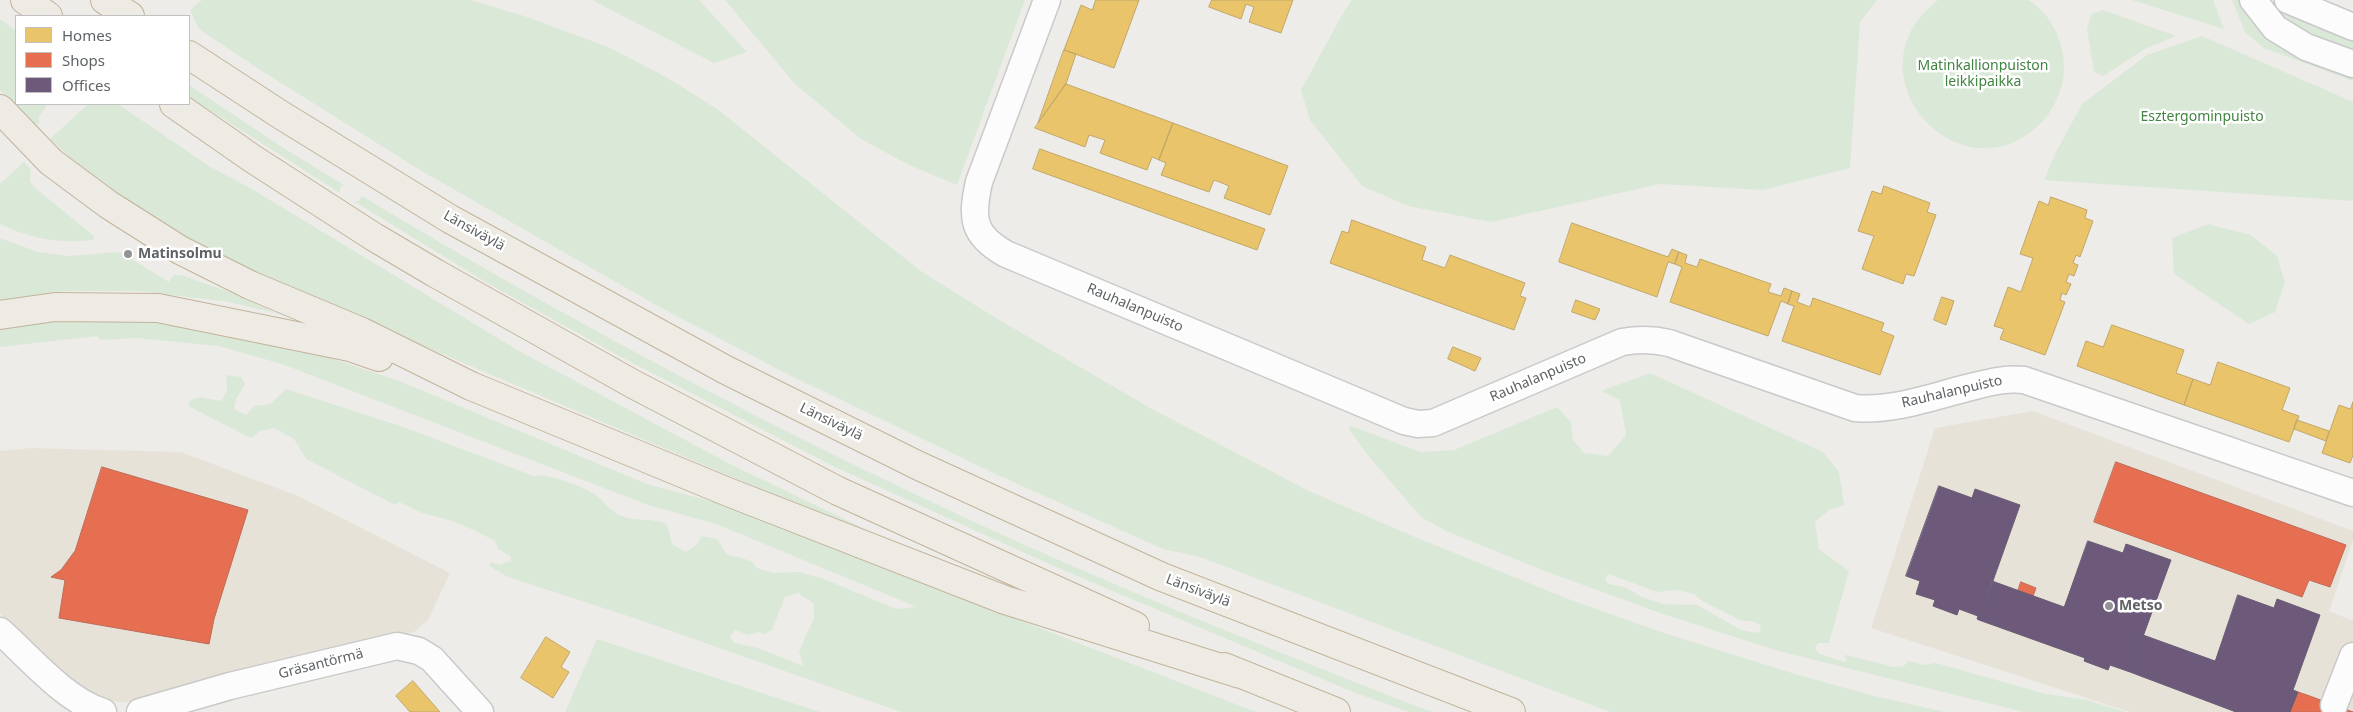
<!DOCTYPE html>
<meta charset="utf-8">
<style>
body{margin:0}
#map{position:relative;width:2353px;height:712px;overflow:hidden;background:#eeece9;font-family:"Noto Sans",sans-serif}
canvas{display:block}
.legend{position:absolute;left:15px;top:15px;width:175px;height:90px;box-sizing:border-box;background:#fff;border:1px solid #bfc1c2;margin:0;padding:6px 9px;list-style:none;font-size:15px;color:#5f6366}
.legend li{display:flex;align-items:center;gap:10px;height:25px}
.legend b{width:25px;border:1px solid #bfc1c2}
</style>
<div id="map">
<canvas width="2353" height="712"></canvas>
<ul class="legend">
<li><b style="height:14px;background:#e9c46a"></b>Homes</li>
<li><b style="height:14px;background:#e76f51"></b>Shops</li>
<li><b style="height:14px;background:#6d597a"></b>Offices</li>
</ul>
</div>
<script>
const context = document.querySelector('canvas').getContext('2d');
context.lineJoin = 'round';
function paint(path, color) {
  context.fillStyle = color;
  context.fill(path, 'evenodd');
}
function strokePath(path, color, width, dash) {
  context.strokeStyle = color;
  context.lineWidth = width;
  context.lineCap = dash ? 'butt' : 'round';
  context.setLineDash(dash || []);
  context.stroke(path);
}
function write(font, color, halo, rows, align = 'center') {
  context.font = font + ' "Noto Sans",sans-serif';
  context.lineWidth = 5;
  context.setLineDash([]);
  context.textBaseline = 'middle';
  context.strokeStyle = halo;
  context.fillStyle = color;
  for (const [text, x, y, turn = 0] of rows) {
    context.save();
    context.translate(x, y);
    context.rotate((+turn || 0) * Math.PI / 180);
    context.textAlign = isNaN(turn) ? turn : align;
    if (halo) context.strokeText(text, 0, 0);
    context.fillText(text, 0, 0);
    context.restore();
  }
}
paint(new Path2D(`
 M2033,411l320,120v9l-24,71 24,10v91h-223l-259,-84 64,-200z
 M31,448l150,4 117,44 152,77 -22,47 -14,12 -78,14 -95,23 -109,33h-14l-16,-3 -19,-9 -83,-76v-163z`), '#e6e2d8');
paint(new Path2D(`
 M202,0h269l56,17 81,30 58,30 51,32 205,163 74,46 156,91 157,82 101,44 161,65 90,32 134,42 80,22 70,16h-335l-410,-155 -37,-8 -161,-72 -215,-103 -131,-69 -236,-135 -169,-106 -52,-35 -9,-19z
 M592,0h107l48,52 -33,11z
 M725,0h300l-68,185 -48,-20 -48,-26 -66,-55z
 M1352,0h525l-17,22 -10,146 -87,22 -103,-6 -169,38 -83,-16 -46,-20 -52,-66 -9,-30 40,-73z
 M1938,0h90c23,13 36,42 36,68 0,20 -10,43 -25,57 -81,76 -195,-53 -101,-125z
 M2132,0h81l11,29z
 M2232,0h11l110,74v7l-89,-33 -19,-16z
 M2272,2l9,7 72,30v9c-32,-9 -60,-20 -84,-45z
 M2103,10l73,26 -31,13 -42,27 -9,-4 -7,-43 4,-15z
 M0,19l16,12v73h32l-10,14 2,5 -4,2 -36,-35z
 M2202,36l151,66v99l-309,-21 11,-26 27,-50 65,-49z
 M189,85l93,62 62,38 -4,3v5l-151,-96z
 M88,104h30l91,62 43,23 267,162 213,114 133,64 11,9 -608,-258c-81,-41 -152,-78 -218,-141z
 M24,162l7,8 -1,11 4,6 60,49v4c-33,4 -64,-1 -94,-16v-40z
 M362,196c220,133 448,253 683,358 127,56 257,108 387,158h-23l-56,-20 -295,-124 -223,-101 -212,-109 -134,-74 -134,-82 4,-1z
 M2208,224l43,11 26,21 8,26 -10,30 -26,12 -75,-50 -2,-36z
 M0,238l38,14 30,4 52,-4 49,30 4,-7h8l48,17 49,22 -49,-12 -91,-11h-75l-63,10z
 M44,319h113l162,35 80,27 248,103 71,19 538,209h-355l-264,-93 -129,-42 -19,-11 2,-4 8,3 12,-4 -1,-5 -12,-7 -3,-8 -19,-10 -24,-10 -30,-8 -23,-11 -4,3 -89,-46 -12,-20 -20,-11 -14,3 -9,7 -63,-32 3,-6 9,-3 21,4 6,-10 -1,-16 15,2 4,7 -9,15 -2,10 12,6 8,-9 16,-2 16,-15 117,38 131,49c13,-3 52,11 63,20 8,6 14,16 24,20 15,6 29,1 46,8l5,20 14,8 11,-8 5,-8 15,3 10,16 13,2 12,5 5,6 16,5 27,-1 24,7 72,30 21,-2 -201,-83 -68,-19 -366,-141 -64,-18 -81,-8 -36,2 -4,-4 -97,11v-20zM798,593l16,11v14l-15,33 4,15 -45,-18 -24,-5 -4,-6 5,-7 13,5 11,-3 5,2 8,-4 13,-33z
 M1650,373l173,79 16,20 5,33 -15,5 -14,12 4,27 30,22 -20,72h-10l-4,4 3,6 26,9 3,-2 -3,-4 2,-1 47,12 11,-1 4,-5 17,4 11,-2 110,31 41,6 38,12h-101l-249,-62 -115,-37 -118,-43 -96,-39 -25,-14 -55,-64 -17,-24 1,-3 4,1 66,25 34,-2 103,-43 14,15 2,18 11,13 24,3 18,-21 -6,-35 -19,-9zM1609,574l48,18 22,-2 15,4 8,7 40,20h10l8,4 1,5 -3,3 -17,-3 -44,-25 -34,-1 -21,-7 -17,-10 -17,-3 -3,-6z
 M597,639l223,73h-255z`), '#dae8d7');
const homes = new Path2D(`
 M1096,0h43l-25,68 -50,-18 17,-45 11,5z
 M1212,0h81l-12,33 -32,-11 5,-15 -8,-3 -5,15 -32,-12z
 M1064,50l12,4 -10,30 -28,39z
 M1066,84l107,39 -14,37 -7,-3 -5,13 -47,-17 5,-13 -16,-5 -4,12 -50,-19z
 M1173,123l115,43 -18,49 -46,-17 5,-12 -7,-3 -8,-3 -5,12 -48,-17 5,-12 -7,-3z
 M1040,149l225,80 -8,21 -224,-81z
 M1884,186l46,17 -3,9 9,3 -22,61 -8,-2 -3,10 -41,-15 12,-33 -16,-5 14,-40 9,3z
 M2051,197l36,13 -2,8 8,3 -13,36 -4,-2 -3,8 5,2 -4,11 -5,-2 -3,8 5,2 -5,11 -4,-2 -2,7 5,2 -20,53 -45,-16 4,-10 -10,-3 14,-39 13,5 12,-34 -13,-4 19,-53 9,4z
 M1352,220l74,27 -4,13 23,8 5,-13 75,28 -5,13 6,2 -12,32 -184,-67 12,-32 6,2z
 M1572,223l96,34 4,-8 7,3 -4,12 -7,-2 -11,35 -98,-35z
 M1679,252l8,3 -2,8 12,4 3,-8 71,25 -3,8 13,4 3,-8 8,3 -4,13 -7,-3 -13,35 -98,-34 12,-35 -7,-3z
 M1792,291l8,3 -3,8 13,5 3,-9 71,25 -3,8 13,5 -14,39 -98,-34 12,-35 -6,-2z
 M1942,297l12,4 -8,24 -12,-5z
 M1576,300l24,9 -5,11 -23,-8z
 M2112,325l72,25 -8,23 17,6 -9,26 -107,-39 9,-25 17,6z
 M1453,347l28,11 -6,13 -27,-12z
 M2218,362l72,26 -8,22 17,6 -10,26 -105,-37 9,-26 17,6z
 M2353,402v53l-3,8 -28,-10 17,-48 11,4z
 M2297,420l32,11 -3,10 -32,-12z
 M546,637l24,15 -9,15 8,5 -16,26 -32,-20z
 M413,681l27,31h-30l-14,-16z`);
paint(homes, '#e9c46a');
strokePath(homes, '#c0a769', 1);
const shops = new Path2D(`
 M2116,462l230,83 -16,42 -21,-7 -7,17 -208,-75z
 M102,467l146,43 -34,109 -5,25 -150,-26 6,-38 -14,-3 10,-7 14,-19z
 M2021,582l15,6 -3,8 -15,-5z
 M2298,692l9,3 46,17h-63z`);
paint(shops, '#e76f51');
strokePath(shops, '#be6b57', 1);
const offices = new Path2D(`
 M1939,486l33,12 3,-9 45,16 -41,115 -2,-1 1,-3 -19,-7 -2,6 -24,-9 2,-6 -19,-6 4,-13 -14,-5z
 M2088,541l35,12 3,-9 45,16 -41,112 -20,-7 -2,5 -24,-9 1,-3 -106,-38 13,-39 72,26z
 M2238,595l36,13 3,-9 43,16 -27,75 5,2 -8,20h-54l-106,-40 13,-37 72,26z`);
paint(offices, '#6d597a');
strokePath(offices, '#695c74', 1);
const street = new Path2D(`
 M1047,0l-68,182c-8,36 -7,53 27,72l398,167 14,3 15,-1 189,-81c17,-3 30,-3 47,1l186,65c39,4 81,-13 120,-22 16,-4 32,-8 49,-6l329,113
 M2253,0l22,28 31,19 47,17
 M2288,0l65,27
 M0,631c30,27 65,69 103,81
 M2334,705l19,-49
 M140,712l90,-26 167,-40 22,5 13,8 48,53`);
const highway = new Path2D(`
 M25,0l23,16
 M105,0l25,16
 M189,55l92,60 169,104 276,151 191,95 245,112 349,135
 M174,104l79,55 121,78 61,36 198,111 205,107 297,135
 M0,109l51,53 58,43 71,45 70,35 112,47 109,54 257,106 277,108 235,74
 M0,315l55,-8 103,1 192,39 29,10
 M1224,667l112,45`);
strokePath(street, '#c9c9c9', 29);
strokePath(highway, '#c2b39a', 30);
strokePath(street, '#fcfcfc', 26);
strokePath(highway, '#eeebe4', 28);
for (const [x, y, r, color] of [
 [128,254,5,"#919394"],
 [2109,606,5,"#919394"]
]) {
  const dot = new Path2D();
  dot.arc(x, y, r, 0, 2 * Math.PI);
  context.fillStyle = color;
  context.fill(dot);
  strokePath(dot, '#fff', 2);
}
write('14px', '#428441', '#fff', [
 ["Matinkallionpuiston",1983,66],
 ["leikkipaikka",1983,82],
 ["Esztergominpuisto",2202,117]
]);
write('14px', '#5f6366', '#fff', [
 ["Länsiväylä",474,231,29],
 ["Rauhalanpuisto",1135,308,23],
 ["Rauhalanpuisto",1538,378,-23],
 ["Rauhalanpuisto",1952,392,-13],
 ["Länsiväylä",831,422,26],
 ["Länsiväylä",1198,591,21],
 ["Gräsantörmä",321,664,-14]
]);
write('bold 14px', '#5f6366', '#fff', [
 ["Matinsolmu",138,254],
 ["Metso",2119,606]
], 'left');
</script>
